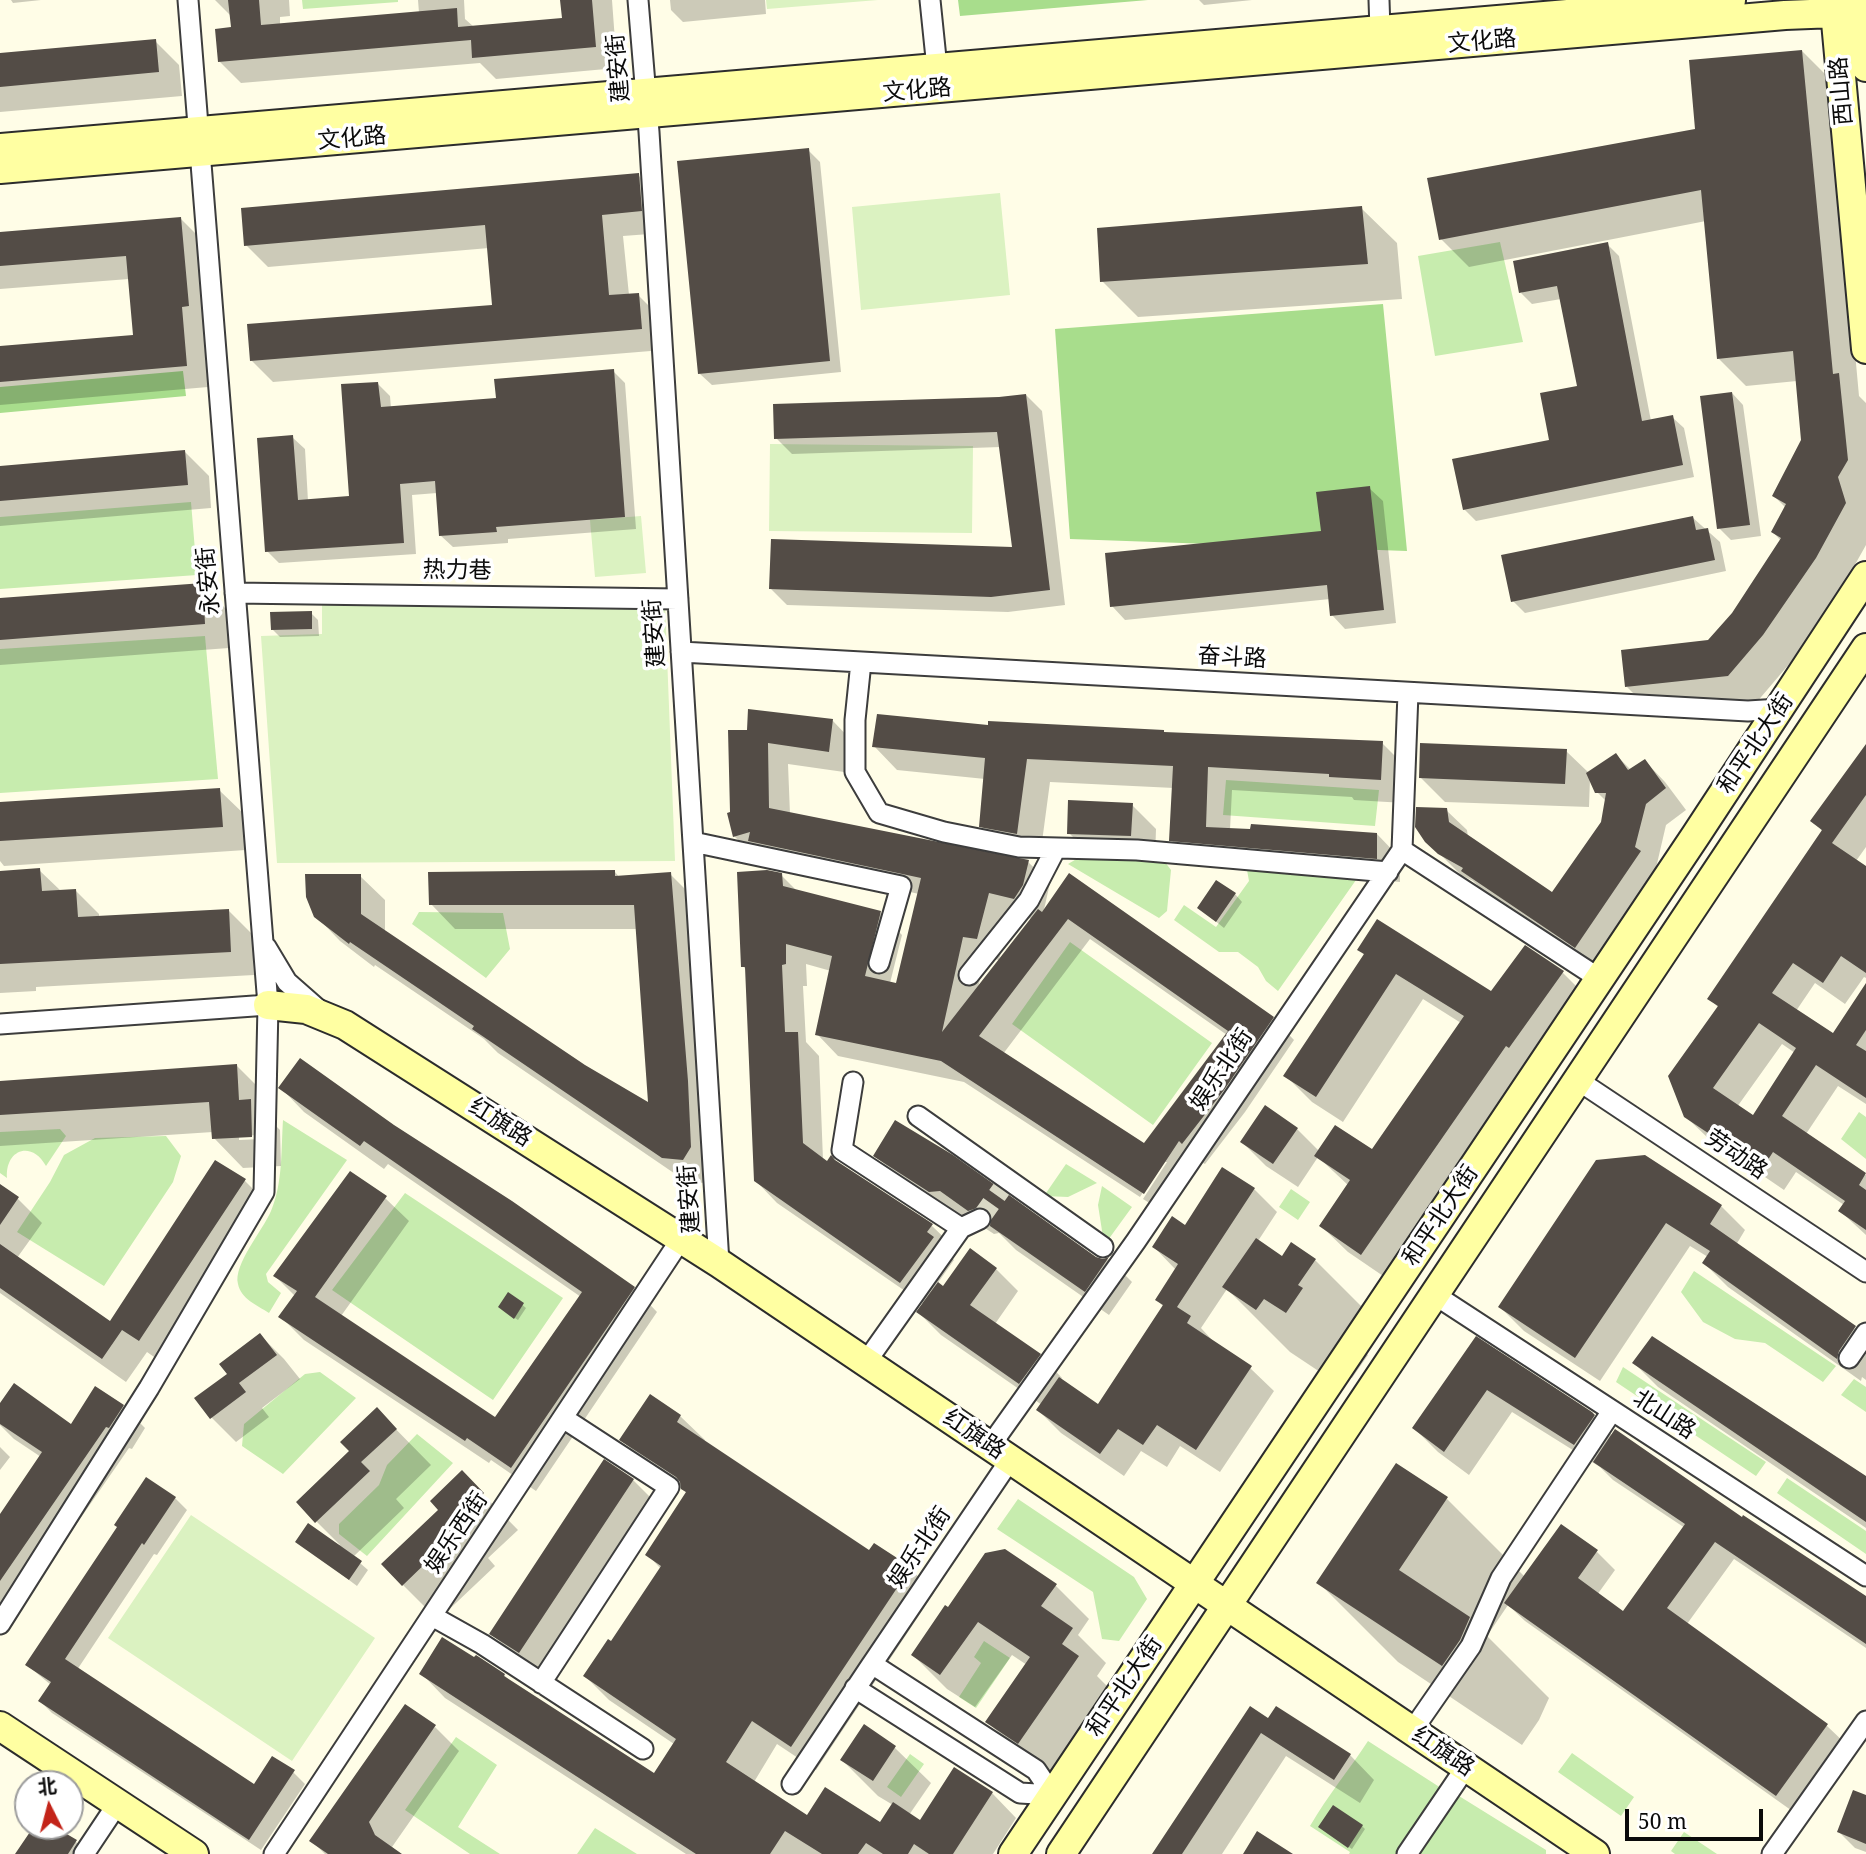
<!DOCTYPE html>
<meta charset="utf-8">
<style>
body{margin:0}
#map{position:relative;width:1866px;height:1854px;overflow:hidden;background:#fffde7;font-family:"Noto Serif","Noto Sans SC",serif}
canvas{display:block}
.north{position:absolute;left:14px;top:1770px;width:70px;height:70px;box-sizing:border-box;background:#fff;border:2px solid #9d9d9d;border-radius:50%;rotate:354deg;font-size:19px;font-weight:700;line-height:28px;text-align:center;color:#0a0a0a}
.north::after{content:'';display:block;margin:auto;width:24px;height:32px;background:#c32419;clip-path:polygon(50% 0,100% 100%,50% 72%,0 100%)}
.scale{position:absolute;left:1625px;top:1809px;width:138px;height:32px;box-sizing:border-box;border:4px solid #0a0a0a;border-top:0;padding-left:9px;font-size:21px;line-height:24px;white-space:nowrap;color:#0a0a0a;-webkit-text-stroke:5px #fff;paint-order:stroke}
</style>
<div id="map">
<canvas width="1866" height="1854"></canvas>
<div class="north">北</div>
<div class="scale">50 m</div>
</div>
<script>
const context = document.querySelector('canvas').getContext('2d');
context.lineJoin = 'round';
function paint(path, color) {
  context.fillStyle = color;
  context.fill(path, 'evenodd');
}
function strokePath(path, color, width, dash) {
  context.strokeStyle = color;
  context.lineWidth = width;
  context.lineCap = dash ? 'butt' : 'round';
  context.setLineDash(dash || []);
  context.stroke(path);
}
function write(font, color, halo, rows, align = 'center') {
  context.font = font + ' "Noto Serif","Noto Sans SC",serif';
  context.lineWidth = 7;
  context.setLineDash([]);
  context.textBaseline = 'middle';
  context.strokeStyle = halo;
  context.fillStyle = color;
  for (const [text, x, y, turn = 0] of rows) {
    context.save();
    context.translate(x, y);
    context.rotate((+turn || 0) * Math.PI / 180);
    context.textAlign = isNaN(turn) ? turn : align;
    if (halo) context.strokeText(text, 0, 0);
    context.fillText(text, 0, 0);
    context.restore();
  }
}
paint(new Path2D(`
 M302,0h96v2l-95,7z
 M1500,242l23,100 -88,14 -17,-100z
 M191,502l6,73 -197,14v-72z
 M205,636l13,143 -218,14v-144z
 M1226,780l153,10 -4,36 -152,-11z
 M1085,854l80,8 6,8 -4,41 -8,7 -91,-54z
 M1247,870l109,10 -78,111 -12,-10 -8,-14 -20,-15h-19l-45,-32 10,-15 32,22 33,-46z
 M419,912l84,1 7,36 -24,29 -74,-54z
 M1070,942l142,101 -59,82 -141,-101z
 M1859,1112l7,5v42l-25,-20z
 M283,1120l64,40 -81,114 2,8 13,11 -12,20c-12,-8 -28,-14 -31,-29 -5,-19 25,-54 33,-73 12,-28 10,-61 12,-91z
 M60,1129l6,7 -20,30c-14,-26 -41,-17 -39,12l-7,-5v-41z
 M166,1136l15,20 -8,26 -69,104 -87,-54 33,-50 14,-27 31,-17z
 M1066,1164l31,19 -29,14 -24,-1z
 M1102,1186l30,21 -24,33 -5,-3 -5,-32z
 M1291,1189l19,13 -12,18 -19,-13z
 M405,1193l158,105 -70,102 -161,-110z
 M1694,1271l142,95 -13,16 -58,-39 -30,-4 -32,-17 -22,-30z
 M1623,1367l143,95 -10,14 -140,-94z
 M320,1372l36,26 -73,76 -41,-28 2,-22 61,-50z
 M1854,1379l12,8v25l-25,-17z
 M417,1434l36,29 -86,93 -28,-22v-10l40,-39 8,-20z
 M1787,1478l79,53v23l-89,-61z
 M1018,1499l116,78 13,22 -28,42 -17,-2 -9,-47 -96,-63z
 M984,1641l26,17 -34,50 -17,-11 22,-34 -7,-6z
 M456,1737l41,28 -39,62 42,27h-30l-65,-44z
 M1368,1741l73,47 -45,66h-47l1,-2 -40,-26c18,-31 39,-56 58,-85z
 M1572,1753l62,44 -13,19 -63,-44z
 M910,1754l14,10 -23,33 -14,-10z
 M1459,1796l87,54v4h-126z
 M595,1828l42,26h-60z
 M1684,1832l33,22h-42l-4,-3z`), '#c7ecae');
paint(new Path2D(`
 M958,0h190l-188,16z
 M1383,304l24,247 -337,-12 -15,-210z
 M183,371l3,25 -186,17v-26z`), '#a8dd8c');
paint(new Path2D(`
 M766,0h112l-111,9z
 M1000,193l10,102 -149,15 -9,-103z
 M770,444l203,2 -1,87 -203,-2z
 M641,516l5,57 -51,4 -5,-57z
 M322,601l343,3 10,257 -398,2 -16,-227 61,-2z
 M191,1515l184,123 -83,123 -184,-123z`), '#dbf2c1');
paint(new Path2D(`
 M11,0h30l-28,3z
 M215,0h74l1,16 -10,1v8l139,-12 -1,-13h46l1,19 9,8 90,-7 -2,-20h50l5,68 -121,11 -16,-16 -239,20 -22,-22 14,-32 -2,-13z
 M670,0h95l1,14 -83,8 -12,-12z
 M1199,0h53l-48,5z
 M155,41l24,24 3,31 -182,16v-57z
 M1802,51l28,28 29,317 7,7v142l-23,41 -53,77 -34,40 -101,12 -28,-28 82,-46 24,-27 48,-73 -8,-9 13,-24 -12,-12 29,-55 -6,-60 -51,5 -28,-28 -12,-137 -237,46 -28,-28 256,-109z
 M808,150l12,12 21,210 -129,13 -12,-11z
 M638,175l22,22 3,36 -40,3 6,59h9l22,22 3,33 -390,32 -22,-22 243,-54 -5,-58 -221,19 -22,-22z
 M1361,208l36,35 5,56 -264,18 -36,-36z
 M181,219l22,22 8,86 -8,1 5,59 -208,18v-57l135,-12 -6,-57 -129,10v-56z
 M1607,244l12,12 32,165 21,-4 12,11 10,49 -218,44 -12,-12 87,-68 28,-54 -18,-88 -29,5 -11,-11z
 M613,371l12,12 11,146 -128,10v4l-55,4 -13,-12 -3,-42 -25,2 4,59 -137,9 -12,-12 25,-114 13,12 3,52 43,-3 27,-114 12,12 1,12 107,-9z
 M1732,393l11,12 18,131 -30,4 -12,-12z
 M1026,395l16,16 23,194 -57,7 -221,-7 -16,-16 243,-40 -13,-102 -209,7 -16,-16z
 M184,451l25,25 2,32 -211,18v-59z
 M1369,488l14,13 13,122 -51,6 -13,-14 -2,-16 -205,21 -13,-14 211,-74z
 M1692,517l28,25 6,29 -201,42 -12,-12z
 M202,585l24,24 3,39 -229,17v-65z
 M311,613l7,7 1,16 -39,1 -8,-8z
 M833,721l21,22 -3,30 -63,-9 2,50 238,48 22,21 -7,31 27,-38 203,142 21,22 -49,72 -40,52 -4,-2 -34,52 -24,-15 24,-37h-4l-23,35 -176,-115 -126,-26 -21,-22 14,-63 -25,-7 1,22h-4l3,56 13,14 4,104 14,3 95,63 22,21 -5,7 5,6 -17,24 6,4 53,-19 22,22 -23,33 45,31 22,23 -2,2 39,26 65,-99 -7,-7 19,-30 -22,-23 100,-58 23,23 -19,29 25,17 32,2 66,66 -17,25 4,4 -16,23 -22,-15 -7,11 -33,-22 -63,-63 -26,39 12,13 37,27 24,23 -54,81 -40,-26 -13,21 -26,-16 -17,25 -63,-43 -23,-23 4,-5 -101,-70 -23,-23 6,-8 -147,-101 -22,-23 -9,-210 -3,-4 38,-91 17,17 82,21 22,22 -12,48 8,2 21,-91 -163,-37 -22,-21 -4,-104zM1011,914l21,5 -54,69 7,-31 14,3zM1090,939l137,96 -83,110 -141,-91z
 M990,726l392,17 24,24 -2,36 -50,-3 -2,-3 -120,-7 -2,40 147,4 23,24v24l-205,-18 -24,-24 3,-52 -124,-6 -10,75 -35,-7 -24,-24 4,-47 -88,-9 -23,-24z
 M1866,747v100l-10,14 10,6v111l-2,-1 -19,27 -30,-21 -19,28 37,24 33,-49v118l-28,-18 -32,48 60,41v60l-26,-24 4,-6 -48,-33 -12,18 -76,-52 -23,-22 34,-108 -9,-9 113,-167 -10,-11zM1782,1044l13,9 -42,64 -16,-10z
 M1566,751l23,22 27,-18 15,15 14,-9 20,21 21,28 -20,15 -10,43 5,5 -65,94 -112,-75 -11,-11 -12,-6 -35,-35 20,-30 21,20 1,7 84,57 51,-72 3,-21 -9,-9 -7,-13 -1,28 -144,-5 -25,-25z
 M219,790l25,24 2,36 -242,16 -4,-5v-57z
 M1132,805l24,24 -1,31 -62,-3 -24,-24z
 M39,870l22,21h15l23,23v3l130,-6 23,23 2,41 -218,12v4l-36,2v-120z
 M615,872l5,6 50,-4 24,24 13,285 -20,-1 -189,-129 -14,-14 -109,-74 -1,2 -34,-26 -24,-25 44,-40 25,24v32l199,135 66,38 -13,-176h-182l-24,-25z
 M1235,894l7,8 -18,26 -25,-20z
 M1360,950l132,43 68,-23 29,29 -200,281 -41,-28 -27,-26 28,-40 -31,-29 -20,30 -32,-21 -24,-24 55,-13 22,22 53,1 89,-129 -38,-24 -80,123 -31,-20 -26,-26 79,-120z
 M237,1066l29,29 2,23 12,12 1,36 -38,2 -29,-30 -1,-6 -213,14v-63zM261,1135v4l-22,1v-4z
 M281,1088l112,39 241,161 23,24 -121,179 -45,-31 -2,3 -185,-123 -24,-24 15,-20 -20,-20 110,-78 24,23 -68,95 154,103 86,-122 -193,-133 -4,5 -80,-57z
 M875,1155l220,104 8,2 6,-2 23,23 -23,33 -93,-65 -17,-17 -5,1 -29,-19 -10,1 -56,-37z
 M215,1162l30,19 24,24 -105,159 -17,-12 -21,30 -126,-89v-107l18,13 24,24 -25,35 93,65z
 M1597,1162l124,44 24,24 -9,15 118,83 12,11v41l-4,-3 -1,4 -133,-94 -24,-24 4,-6 -18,-11 -90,135 -76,-50 -24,-24z
 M509,1294l17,14 -8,12 -15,-10z
 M260,1335l24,24 16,20 -38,29 7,9 -33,25 -24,-24 -15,-19 32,-25z
 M1476,1339l117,77 20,20 253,163v49l-132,-89 -47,65 140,102 19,18 -51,69 -270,-192 -17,-16 -21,31 62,62 -10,22 -17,25 -124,-83 -80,-80 129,-83 78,78 72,-25 18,18 -18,25 26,18 62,-85 -72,-48 -13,-13 -88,-55 -43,63 -31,-23 -24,-24z
 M1634,1363l232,115v50l-208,-141z
 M0,1406l72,20 51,-20 22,22 -13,21 -3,-1 -129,187v-118l41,-60 -27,-18 -14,-14z
 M377,1410l54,55 -35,34 8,9 -51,49 15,13 -11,16 -60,-45 43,4 -42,-42 54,-51z
 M680,1416l25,24 -1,2 166,111 40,15 24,25 -118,177 -39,-26 -23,38 54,35 73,7 12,-19 -15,-9 -36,-36 23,-33 30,21 36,35 -22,32 12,7 71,-29 24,25 -23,36h-307l-241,-156 -24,-25 54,-13 29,15 10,10 140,90 20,-31 -65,-44 -24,-24 26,-33 50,-74 -14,-15 40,-61 -41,-29 -24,-24z
 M0,1447l10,10 -10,13z
 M462,1473l56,57 -30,28 7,8 -57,54 -35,-35 37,-75z
 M147,1480l28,18 12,12 -30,45 -3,-1 -77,116 177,116 39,-14 12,12 -44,66 -209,-137 -12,-12 11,-16 -24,-20 92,-138z
 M633,1480l24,24 -113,172 -28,-18 -24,-24z
 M1055,1585l34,34 -11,16 28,28 -9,13 15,15 -59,86 -31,-21 -34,-34 39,-57 -15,-10 -37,52 -28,-18 -34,-34 35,-46z
 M1269,1721l81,34 24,25 -14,23 -74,-47 -64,98h-68z
 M435,1727l24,24 -67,96 7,7h-74l-13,-13z
 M1866,1797v55l-11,-4 -16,-16z
 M36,1826h13l27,16 12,12h-71z
 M1362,1826l3,3 -13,20 -29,-19z`), '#0003');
paint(new Path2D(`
 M228,0h31l2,25 196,-17 1,19 104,-9 -2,-18h32l4,47 -124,11 -1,-18 -253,22 -3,-33 16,-2z
 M156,39l3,33 -159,15v-34z
 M1802,50l31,324 6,-1 9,87 -10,17 8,26 -30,55 -53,77 -35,41 -103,11 -4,-37 87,-10 24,-27 49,-75 -10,-6 15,-28 -14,-8 29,-56 -8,-89 -76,8 -16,-169 -262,50 -12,-62 268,-49 -6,-69z
 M809,148l21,213 -132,13 -21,-213z
 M639,173l3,38 -40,4 7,80 30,-2 3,36 -392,32 -3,-37 245,-19 -7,-80 -241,21 -3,-38z
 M1362,206l6,58 -268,18 -3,-54z
 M181,217l8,89 -7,1 5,59 -187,16v-36l133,-11 -7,-79 -126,10v-34z
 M1608,242l34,179 31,-6 10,50 -220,45 -11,-51 97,-19 -9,-47 37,-7 -20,-100 -38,7 -6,-32z
 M614,369l11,148 -129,10 1,5 -58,4 -4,-55 -35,3 4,59 -139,9 -8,-114 36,-3 5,65 51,-4 -8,-112 37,-2 3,25 115,-9 -2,-19z
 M1732,392l18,133 -33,4 -17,-133z
 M1026,394l24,196 -59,7 -222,-8 2,-50 241,8 -15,-115 -223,7 -1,-35 226,-7z
 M185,450l3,35 -188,16v-35z
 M1370,486l14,124 -54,6 -3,-31 -217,22 -5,-54 216,-22 -5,-39z
 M1693,516l3,14 12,-2 7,32 -204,42 -10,-47z
 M203,583l2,41 -205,16v-42z
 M312,611v18l-41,1 -1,-18z
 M748,709l85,10 -4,33 -61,-9 1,65 260,52 -6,25 -9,14 -25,-6 -12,46 -14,-2 -21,95 96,-123 4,3 27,-39 205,144 -50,73 -42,54 -3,-3 -35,53 -203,-133 -126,-26 17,-79 -46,-12v20l-4,1 3,67h13l5,111 24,18 4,-6 4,5 98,64 -6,8 7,5 -34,46 -146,-102 -9,-214h-4l-4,-95 30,-2 15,3 1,13 98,25 -16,65 31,7 25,-105 -173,-37 2,-9 -17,5 -6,-24 3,-1 -2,-82h19zM1068,919l160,112 -84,112 -165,-107z
 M877,714l111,11v-4l176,9v2l219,9 -2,39 -52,-3v-3l-121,-7 -2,60 44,2 1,-5 126,9v26l-208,-18 4,-75 -146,-7 -10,75 -38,-7 6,-69 -113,-11z
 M1420,743l147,6 -2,35 -146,-6z
 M1866,744v51l-34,48 34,23v107l-25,-17 -18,27 -30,-20 -21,30 61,40 33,-50v47l-10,15 10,6v47l-50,-33 -34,51 84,57 -7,12 7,5v40l-28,-19 7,-10 -72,-49 -11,17 -78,-52 -16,-41 50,-70 -11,-7 115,-169 -12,-9zM1759,1023l37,25 -43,67 -40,-27z
 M1616,753l12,17 17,-11 21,29 -20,16 -11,43 6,4 -66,97 -114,-77 2,-3 -25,-14 -13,-12 -10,-15 1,-20 31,1 2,14 103,70 49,-70 5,-29h-11l-9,-20z
 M220,788l3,39 -223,14v-39z
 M1068,800l65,3 -2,33 -64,-2z
 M40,868l2,23 34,-2 2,28 151,-8 2,43 -231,12v-93z
 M615,870v6l56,-4 17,209 3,66 -8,13 -21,-2 -190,-129 2,-3 -124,-84 -1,2 -35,-27 -8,-20 -1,-23h56v40l224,151 63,37 -14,-197h-205l-1,-33z
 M1216,880l20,13 -20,29 -19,-14z
 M1377,919l114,72 34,-46 39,26 -55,77 -3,-2 -145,209 -42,-29 31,-46 -36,-24 21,-31 37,24 92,-133 -68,-42 -80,123 -33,-21 81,-122 -7,-4z
 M300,1058l94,67 118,76 123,86 -124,181 -44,-30 -2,3 -187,-124 19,-26 -24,-15 77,-105 37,25 -72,101 180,120 87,-125 -218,-151 -4,5 -82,-58z
 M237,1064l2,36 12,-1 1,38 -40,2 -3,-37 -209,13v-34z
 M1265,1105l33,23 -25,36 -33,-22z
 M895,1120l58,35 143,102 7,2 6,-2 -24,35 -95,-66 1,-12 -5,-5 -6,-2 -12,4 -28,-20 -11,1 -56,-36z
 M1645,1155l77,50 -12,19 146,102 -17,25 -2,8 -135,-96 8,-12 -44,-28 -91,135 -77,-51 98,-147z
 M215,1160l31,19 -107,162 -17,-11 -20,29 -102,-71v-44l110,77z
 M1222,1167l33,21 -78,119 14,9 -4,7 65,43 -56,84 -39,-25 -14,20 -25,-16 -18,25 -64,-44 23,-33 39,27 65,-99 -8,-5 23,-36 -26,-17 20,-31 13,9z
 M0,1184l19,13 -19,28z
 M1256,1238l26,18 9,-14 25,17 -18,26 5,3 -17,25 -22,-14 -8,11 -34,-23z
 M970,1248l27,20 -27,37 71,49 -22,30 -103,-72 22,-30 5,4z
 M508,1292l16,11 -10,16 -16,-12z
 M260,1333l17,22 -38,28 7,9 -36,27 -16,-21 33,-24 -8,-10z
 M1476,1336l116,76 3,3 -21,30 -87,-55 -43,62 -32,-24z
 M1652,1336l214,140v46l-234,-159z
 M14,1383l57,41 24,-38 29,19 -15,23 -3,-1 -106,154v-67l42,-62 -42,-28v-21z
 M650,1394l31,21 -4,7 192,128 5,-7 37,24 -120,180 -39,-26 -26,41 81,53 18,-28 55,35 13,-20 27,18 34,-53 39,25 -40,62h-24l-15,-10 -6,10h-25l-17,-11 -8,11h-36l-37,-23 -15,23h-74l-277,-180 23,-37 32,20 2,-2 29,19 -1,2 150,97 22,-34 -93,-63 25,-37 3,2 50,-75 -16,-11 41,-63 -5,-3 -1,-7 -4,-5 -57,-37z
 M377,1407l20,22 -36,33 9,9 -55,52 -19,-21 53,-51 -9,-9z
 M1615,1429l127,88 1,-2 123,81v48l-151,-102 -48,66 161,116 -52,72 -272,-193 57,-79 37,26 -20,28 45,33 62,-87 -92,-62z
 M604,1459l30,20 -115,174 -30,-19z
 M1396,1463l52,34 -49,73 71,47 -10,23 -18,26 -126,-83z
 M462,1470l22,23 -30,29 7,7 -59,57 -21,-22 57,-54 -8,-9z
 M146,1477l30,20 -32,48 -2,-2 -77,116 189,125 18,-28 23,14 -46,70 -211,-139 13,-19 -26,-17 92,-138 -3,-2z
 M308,1523l54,38 -13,19 -54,-38z
 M1005,1549l52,35 -16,22 32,22 -11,16 17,12 -61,88 -33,-22 45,-65 -52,-35 -38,53 -29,-20 34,-50 3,2 37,-54z
 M405,1704l31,21 -67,97 6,13 27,19h-74l-19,-13z
 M1250,1706l18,12 8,-12 75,48 -17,26 -73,-47 -79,121h-30z
 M864,1724l32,22 -23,35 -33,-21z
 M1853,1790l13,5v49l-29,-12z
 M1333,1805l30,20 -15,23 -30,-21z
 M34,1826h19l24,14 -9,14h-53z
 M1257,1831l36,23h-50z`), '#534c46');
strokePath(new Path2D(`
 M980,1219l28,-39`), '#dad9c6', 19, [19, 10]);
const street = new Path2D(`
 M638,0l11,132 70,1131
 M930,0l7,68
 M1379,0l1,30
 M235,593l443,6
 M681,652l1067,59 32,-2
 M861,662l-6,58v52l24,41 65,19 75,15 118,3 251,22
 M693,842l208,44 -22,77
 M1402,850l198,129
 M266,947l21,35 33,29
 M969,975l60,-75 27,-52
 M0,1024l268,-19
 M1579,1081l287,191
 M853,1082l-11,68 119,78 -95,134
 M918,1116l185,131
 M961,1228l19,-9
 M1435,1295l431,281
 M1849,1358l17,-25
 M990,1446l146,-205 266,-391 6,-157
 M432,1616l50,28 161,105
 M0,1624l149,-236 115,-196 4,-187 -80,-1005
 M541,1683l128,-196 -106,-69
 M855,1688l165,105 33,2 -17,-25 -164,-106 138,-204
 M1412,1731l59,-85 30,-68 111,-167
 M792,1784l80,-120
 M84,1854l34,-51
 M274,1854l407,-615
 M1407,1854l59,-87
 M1772,1854l94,-133`);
const secondary = new Path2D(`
 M1834,0l32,349
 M1860,0l6,67
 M0,148l1731,-148
 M0,169l1785,-154 76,-3
 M268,1005l38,4 39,16 374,238 876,591
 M0,1726l194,128
 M1013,1854l683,-1019 170,-259
 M1061,1854l805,-1206`);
strokePath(street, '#3d3d3d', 23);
strokePath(secondary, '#2c2c2c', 32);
strokePath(street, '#fff', 19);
strokePath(secondary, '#ffffa2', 28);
write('23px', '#0a0a0a', '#fff', [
 ["文化路",1482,42,-5],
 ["建安街",619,68,-95],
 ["文化路",917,91,-5],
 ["西山路",1842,91,-95],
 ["文化路",352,139,-5],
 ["热力巷",457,571,1],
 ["永安街",209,581,-95],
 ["建安街",655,633,-94],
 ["奋斗路",1232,658,3],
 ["和平北大街",1756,744,-56],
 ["娱乐北街",1222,1070,-56],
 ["红旗路",500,1123,32],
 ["劳动路",1736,1155,34],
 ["建安街",690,1199,-94],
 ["和平北大街",1441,1216,-56],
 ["北山路",1664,1415,33],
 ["红旗路",974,1435,34],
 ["娱乐西街",457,1533,-56],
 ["娱乐北街",920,1548,-56],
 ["和平北大街",1125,1687,-56],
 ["红旗路",1443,1752,34]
]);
</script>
